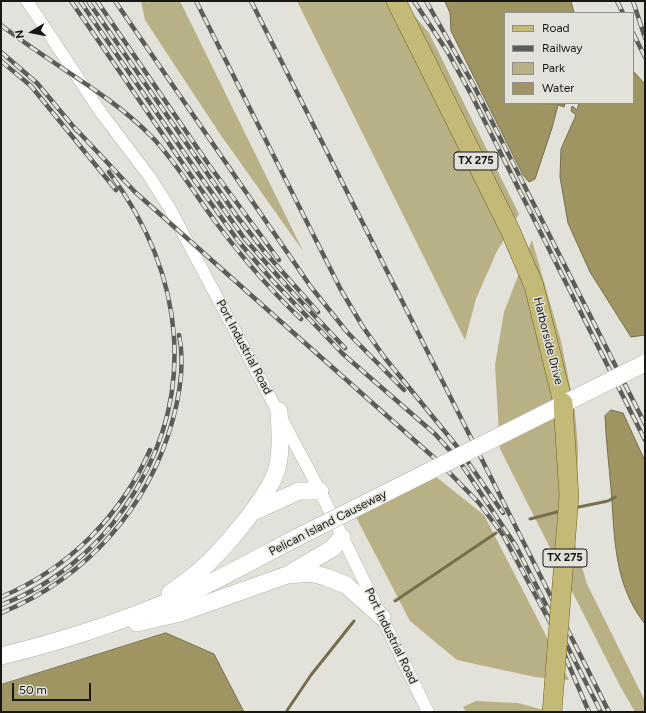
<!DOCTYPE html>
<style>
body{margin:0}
#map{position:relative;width:646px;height:713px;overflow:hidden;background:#e2e1da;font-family:Figtree,sans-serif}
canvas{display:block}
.frame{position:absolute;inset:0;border:2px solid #171714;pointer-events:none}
.legend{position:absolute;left:504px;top:12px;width:130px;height:92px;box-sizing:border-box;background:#e2e1da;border:1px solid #91908b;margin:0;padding:5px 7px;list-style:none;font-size:12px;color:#171714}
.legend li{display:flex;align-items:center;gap:8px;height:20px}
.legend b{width:20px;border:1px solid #91908b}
.north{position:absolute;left:12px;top:12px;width:40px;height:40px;-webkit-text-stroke:3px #e2e1da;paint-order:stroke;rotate:260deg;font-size:11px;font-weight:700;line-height:16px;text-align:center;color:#171714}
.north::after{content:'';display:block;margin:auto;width:14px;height:18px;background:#171714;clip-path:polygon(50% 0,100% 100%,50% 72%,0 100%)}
.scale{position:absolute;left:12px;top:683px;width:79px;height:18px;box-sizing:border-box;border:2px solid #171714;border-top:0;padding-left:5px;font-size:12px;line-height:14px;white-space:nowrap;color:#171714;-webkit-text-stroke:3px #e2e1da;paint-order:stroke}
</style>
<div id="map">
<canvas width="646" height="713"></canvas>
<div class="frame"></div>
<ul class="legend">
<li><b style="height:5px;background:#c4ba78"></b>Road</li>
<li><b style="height:5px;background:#5c5c58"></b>Railway</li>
<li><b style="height:11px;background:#b8b186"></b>Park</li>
<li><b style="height:11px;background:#9e9563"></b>Water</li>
</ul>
<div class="north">N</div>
<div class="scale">50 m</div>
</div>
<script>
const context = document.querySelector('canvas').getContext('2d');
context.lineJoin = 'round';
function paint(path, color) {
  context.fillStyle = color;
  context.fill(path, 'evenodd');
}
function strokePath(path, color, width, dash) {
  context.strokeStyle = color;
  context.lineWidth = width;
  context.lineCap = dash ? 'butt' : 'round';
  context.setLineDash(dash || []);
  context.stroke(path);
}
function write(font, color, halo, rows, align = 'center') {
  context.font = font + ' Figtree,sans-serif';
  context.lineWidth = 3;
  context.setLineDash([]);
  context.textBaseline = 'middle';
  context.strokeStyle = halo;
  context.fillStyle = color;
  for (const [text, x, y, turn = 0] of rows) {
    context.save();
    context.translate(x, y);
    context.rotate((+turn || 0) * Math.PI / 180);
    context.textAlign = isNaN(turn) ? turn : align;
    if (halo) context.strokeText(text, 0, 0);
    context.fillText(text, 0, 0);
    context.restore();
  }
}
paint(new Path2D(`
 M141,1h5l1,2 4,-2h29l123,250 -83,-117 -75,-114z
 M297,1h105l27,32 90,181 -23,39 -20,46 -11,41z
 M532,240l29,101 14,71 3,37 -3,95 12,40 58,117v11h-10l-16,-28 -119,-235 -5,-84 9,-53z
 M435,476l49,39 85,165 -34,-3 -78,-17 -47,-39 -54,-104z
 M476,701l42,2 33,9h-85l-3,-5z`), '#b8b186');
const water = new Path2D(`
 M445,1h126l3,12h-69v90l60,1 -1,3 -6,-2 -6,23 -17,51 -6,3 -6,-7 -72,-144 -1,-18z
 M633,71l12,13v251l-14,2 -41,-65 -22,-49 -8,-46 1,-28 15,-34 -5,-4 1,-5 5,4 2,-7h54z
 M611,410l12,3 22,48v163c-32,-41 -30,-87 -34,-135 -2,-24 -5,-49 -6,-73z
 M166,633l48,21 30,58h-243v-27z`);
paint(water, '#9e9563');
strokePath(water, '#766f4b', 1);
strokePath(new Path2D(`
 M574,508l34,-7 7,-4
 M530,519l31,-8
 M395,601l101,-68
 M286,712l25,-37 43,-54`), '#766f4b', 3);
const street = new Path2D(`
 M27,1l75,113 47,62 20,31 151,284 108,221`);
const secondary = new Path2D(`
 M253,512l46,-21h21
 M292,572l41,-24 9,-11
 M170,593c9,-6 19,-13 27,-20 23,-19 69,-73 79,-101 6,-20 4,-40 3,-61
 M137,623l43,-10 107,-38 24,-2 15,4 20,8 36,32
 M1,656c70,-17 139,-40 205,-71 31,-15 61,-32 92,-48`);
const primary = new Path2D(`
 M396,1l114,229 24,56 29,117`);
strokePath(street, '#b2b1aa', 13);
strokePath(secondary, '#b2b1aa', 18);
strokePath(primary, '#6e631a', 20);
strokePath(street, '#fff', 12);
strokePath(secondary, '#fff', 17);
strokePath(primary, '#c4ba78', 19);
const rail = new Path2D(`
 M71,1l121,176 47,65 33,38 71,74 92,80 25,28 56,84 85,166
 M80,1l118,172 46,65 49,55 52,55
 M88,1l148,214 28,36 54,61
 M97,1l112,164 70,95
 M115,1l196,286 36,45 57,58
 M196,1l145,289 22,37 22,31 74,91 44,64
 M251,1l358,711
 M414,1l33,50 25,45 173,344
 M426,1l47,83 172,340
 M617,1l6,12
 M633,1l12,37
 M1,25c49,39 107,67 151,112 25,26 43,58 65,87 25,33 53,66 84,95
 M633,33l12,24
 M1,52l36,31 40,48
 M1,61l30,25 85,104
 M74,127l61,65 305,271 39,40 24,32 49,91
 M1,597c67,-28 120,-81 149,-147
 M1,605c50,-19 94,-54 124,-98 75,-109 61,-232 -16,-335
 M1,613c85,-35 148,-105 172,-194 7,-26 12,-56 6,-84
 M559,642l30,70`);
strokePath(rail, '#5c5c58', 4.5);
strokePath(rail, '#e2e1da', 3, [9]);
const secondaryBridge = new Path2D(`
 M298,537l347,-174`);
const primaryBridge = new Path2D(`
 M552,712l17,-216 -6,-93`);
strokePath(secondaryBridge, '#b2b1aa', 18, []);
strokePath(primaryBridge, '#6e631a', 20, []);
strokePath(secondaryBridge, '#fff', 17);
strokePath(primaryBridge, '#c4ba78', 19);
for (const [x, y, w] of [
 [476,161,44],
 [565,558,44]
]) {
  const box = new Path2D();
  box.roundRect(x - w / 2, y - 9, w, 18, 3);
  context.fillStyle = '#e2e1da';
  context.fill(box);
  strokePath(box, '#171714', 1);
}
write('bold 11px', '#171714', null, [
 ["TX 275",476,161],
 ["TX 275",565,558]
]);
write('12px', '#171714', '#e2e1da', [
 ["Harborside Drive",548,341,76],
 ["Port Industrial Road",244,347,62],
 ["Pelican Island Causeway",328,523,-27],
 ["Port Industrial Road",391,636,64]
]);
</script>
